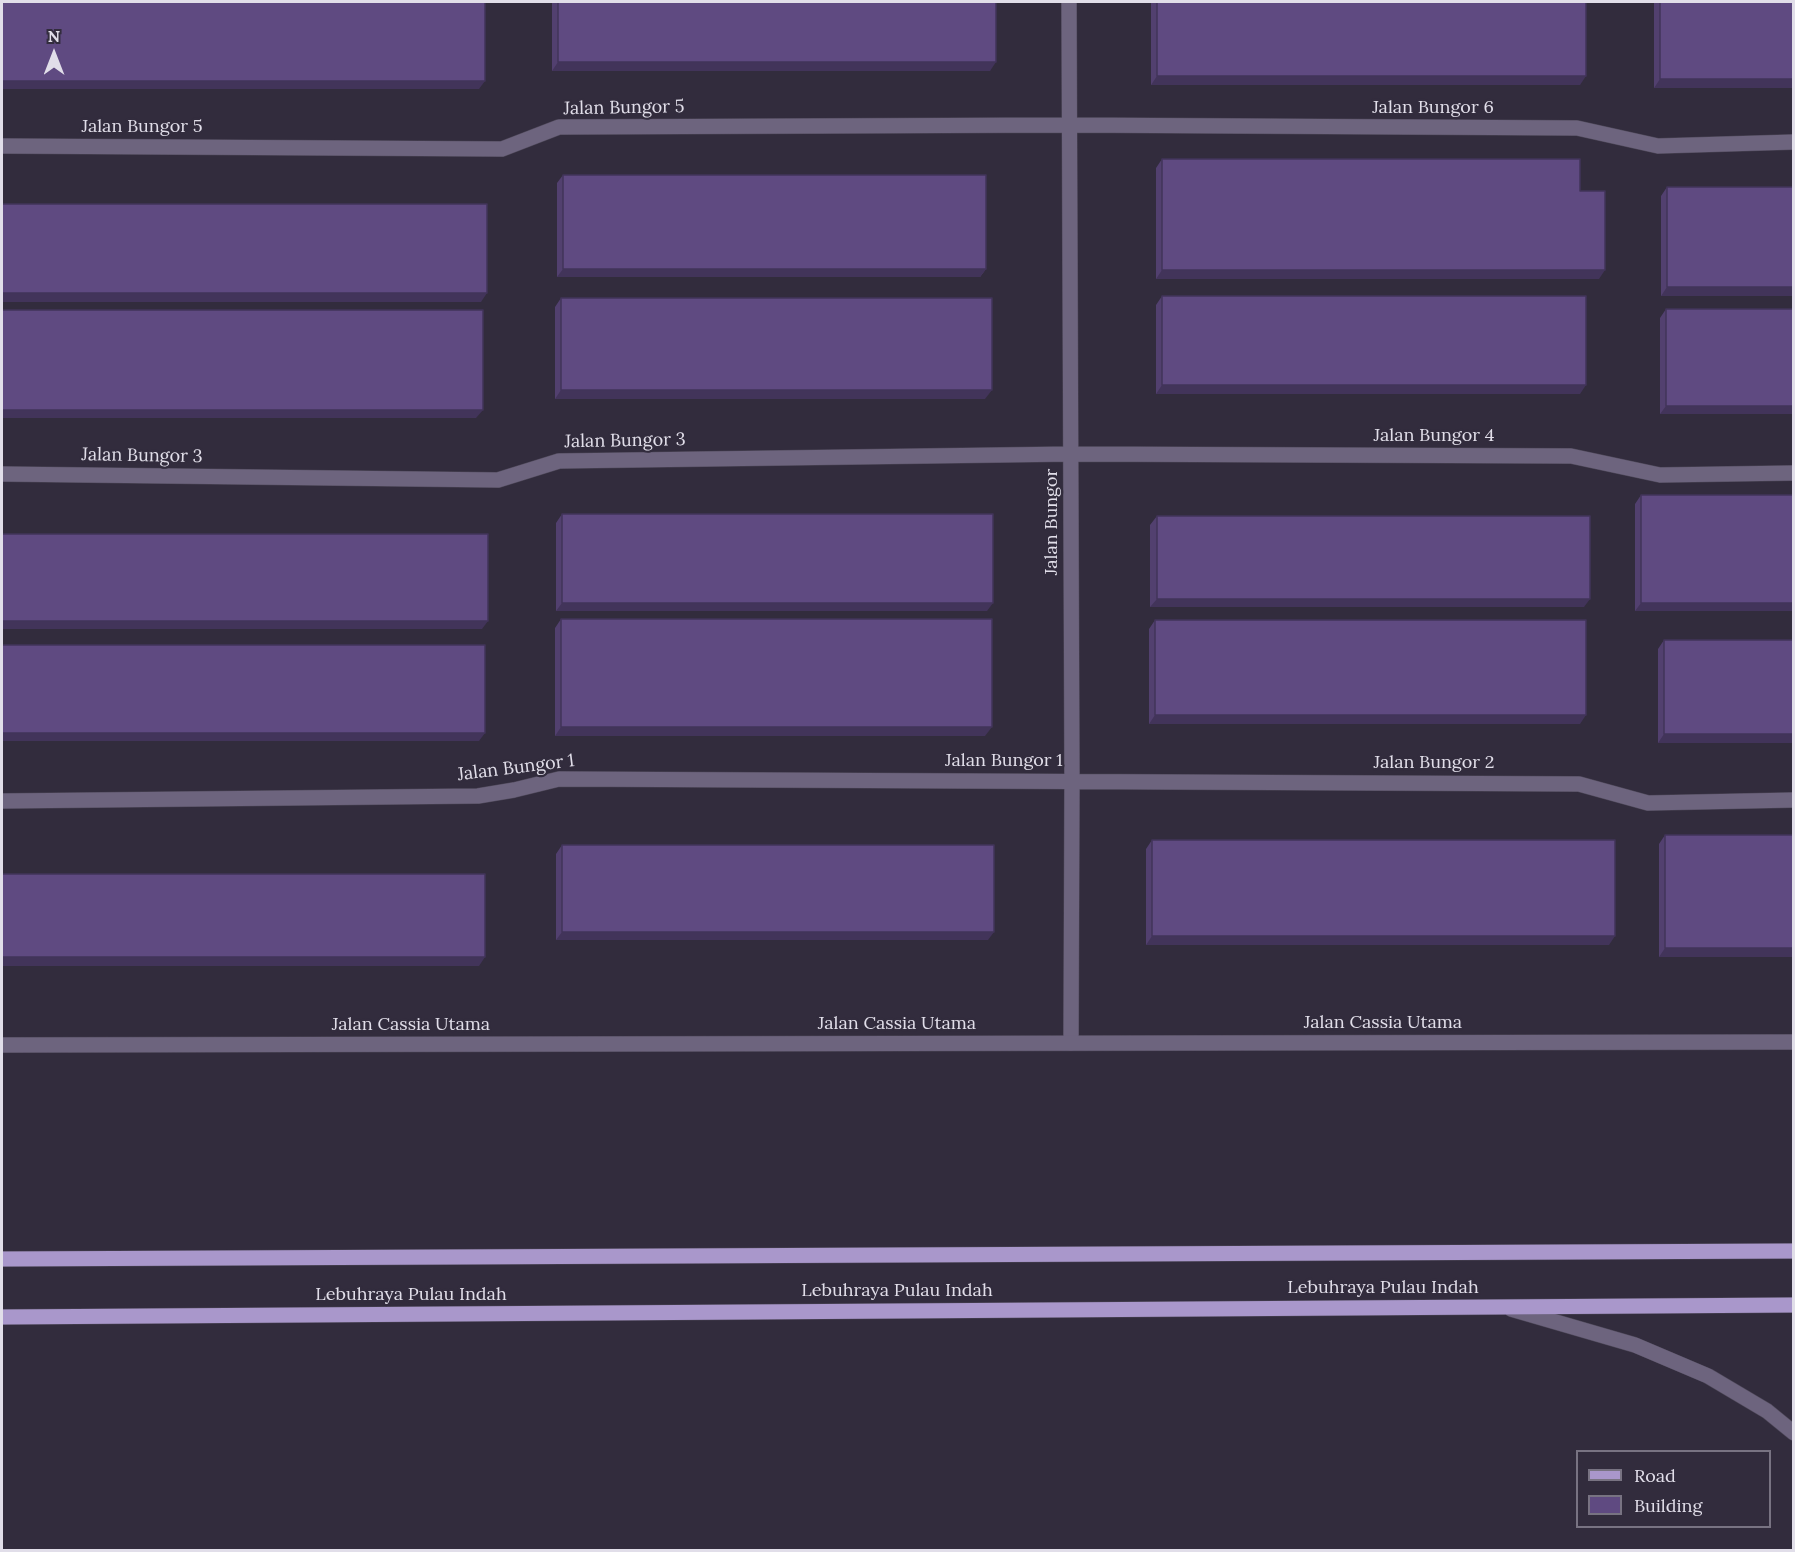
<!DOCTYPE html>
<style>
body{margin:0}
#map{position:relative;width:1795px;height:1552px;overflow:hidden;background:#322c3d;font-family:Lora,serif}
canvas{display:block}
.frame{position:absolute;inset:0;border:3px solid #e1dee9;pointer-events:none}
.legend{position:absolute;left:1576px;top:1450px;width:195px;height:78px;box-sizing:border-box;background:#322c3d;border:2px solid #787382;margin:0;padding:8px 10px;list-style:none;font-size:18px;color:#e1dee9}
.legend li{display:flex;align-items:center;gap:12px;height:30px}
.legend b{width:30px;border:2px solid #787382}
.north{position:absolute;left:24px;top:24px;width:60px;height:60px;-webkit-text-stroke:4px #322c3d;paint-order:stroke;rotate:0deg;font-size:16px;font-weight:700;line-height:24px;text-align:center;color:#e1dee9}
.north::after{content:'';display:block;margin:auto;width:21px;height:27px;background:#e1dee9;clip-path:polygon(50% 0,100% 100%,50% 72%,0 100%)}
</style>
<div id="map">
<canvas width="1795" height="1552"></canvas>
<div class="frame"></div>
<ul class="legend">
<li><b style="height:8px;background:#a997cb"></b>Road</li>
<li><b style="height:16px;background:#5f4a81"></b>Building</li>
</ul>
<div class="north">N</div>
</div>
<script>
const context = document.querySelector('canvas').getContext('2d');
context.lineJoin = 'round';
function strokePath(path, color, width, dash) {
  context.strokeStyle = color;
  context.lineWidth = width;
  context.lineCap = dash ? 'butt' : 'round';
  context.setLineDash(dash || []);
  context.stroke(path);
}
function paint(path, color) {
  context.fillStyle = color;
  context.fill(path, 'evenodd');
}
function write(font, color, halo, rows, align = 'center') {
  context.font = font + ' Lora,serif';
  context.lineWidth = 4.5;
  context.setLineDash([]);
  context.textBaseline = 'middle';
  context.strokeStyle = halo;
  context.fillStyle = color;
  for (const [text, x, y, turn = 0] of rows) {
    context.save();
    context.translate(x, y);
    context.rotate((+turn || 0) * Math.PI / 180);
    context.textAlign = isNaN(turn) ? turn : align;
    if (halo) context.strokeText(text, 0, 0);
    context.fillText(text, 0, 0);
    context.restore();
  }
}
const minor = new Path2D(`
 M1069,2l3,778 -1,263
 M2,146l500,3 57,-22 511,-2 507,3 81,18 136,-4
 M2,474l496,6 61,-19 513,-7 499,2 89,19 134,-2
 M2,801l476,-5 36,-6 45,-11 1020,5 69,19 146,-3
 M1511,1309l124,36 73,31 59,35 27,22`);
const tertiary = new Path2D(`
 M2,1045l1792,-3`);
const primary = new Path2D(`
 M2,1259l1792,-8
 M2,1317l1792,-12`);
strokePath(minor, '#4e4859', 16);
strokePath(tertiary, '#4e4859', 16);
strokePath(primary, '#4e4859', 16);
strokePath(minor, '#6d647e', 15);
strokePath(tertiary, '#6d647e', 15);
strokePath(primary, '#a997cb', 15);
paint(new Path2D(`
 M552,2h444l-6,69h-438z
 M1151,2h435l-6,83h-429z
 M1654,2h140v86h-140z
 M1162,159l437,120h-443v-111z
 M563,175l423,94 -6,8h-423v-94z
 M1667,187l127,109h-133v-100z
 M1162,296l418,98h-424v-89z
 M561,298l424,101h-430v-92z
 M1666,309l128,105h-134v-96z
 M1641,495l153,116h-159v-107z
 M562,514l425,97h-431v-88z
 M1157,516l427,91h-434v-82z
 M561,619l424,117h-430v-108z
 M1155,620l425,104h-431v-95z
 M1664,640l130,103h-136v-94z
 M1665,835l129,122h-135v-113z
 M1152,840l457,105h-463v-96z
 M562,845l426,95h-432v-86z`), '#52406f');
paint(new Path2D(`
 M558,62h438l-6,9h-438z
 M1157,76h429l-6,9h-429z
 M1660,79h134v9h-140z
 M2,81h483l-6,8h-477z
 M563,269h423l-6,8h-423z
 M1162,270h443l-6,9h-443z
 M1667,287h127v9h-133z
 M2,293h485l-6,9h-479z
 M1162,385h424l-6,9h-424z
 M561,390h431l-7,9h-430z
 M1666,406h128v8h-134z
 M2,410h481l-7,8h-474z
 M1157,599h433l-6,8h-434z
 M562,603h431l-6,8h-431z
 M1641,603h153v8h-159z
 M2,621h486l-6,8h-480z
 M1155,715h431l-6,9h-431z
 M561,727h431l-7,9h-430z
 M2,733h483l-6,8h-477z
 M1664,734h130v9h-136z
 M562,932h432l-6,8h-432z
 M1152,936h463l-6,9h-463z
 M1665,948h129v9h-135z
 M2,957h483l-6,9h-477z`), '#42345a');
const building = new Path2D(`
 M2,2h483v79h-483z
 M558,2h438v60h-438z
 M1157,2h429v74h-429z
 M1660,2h134v77h-134z
 M1162,159h418v32h25v79h-443z
 M563,175h423v94h-423z
 M1667,187h127v100h-127z
 M2,204h485v89h-485z
 M1162,296h424v89h-424z
 M561,298h431v92h-431z
 M1666,309h128v97h-128z
 M2,310h481v100h-481z
 M1641,495h153v108h-153z
 M562,514h431v89h-431z
 M1157,516h433v83h-433z
 M2,534h486v87h-486z
 M561,619h431v108h-431z
 M1155,620h431v95h-431z
 M1664,640h130v94h-130z
 M2,645h483v88h-483z
 M1665,835h129v113h-129z
 M1152,840h463v96h-463z
 M562,845h432v87h-432z
 M2,874h483v83h-483z`);
paint(building, '#5f4a81');
strokePath(building, '#42345a', 1.5);
write('18px', '#e1dee9', '#322c3d', [
 ["Jalan Bungor 5",624,108,-1],
 ["Jalan Bungor 6",1433,108],
 ["Jalan Bungor 5",142,127],
 ["Jalan Bungor 4",1434,436],
 ["Jalan Bungor 3",625,441,-1],
 ["Jalan Bungor 3",142,456,1],
 ["Jalan Bungor",1052,522,-90],
 ["Jalan Bungor 1",1004,761],
 ["Jalan Bungor 2",1434,763],
 ["Jalan Bungor 1",516,768,-7],
 ["Jalan Cassia Utama",1383,1023],
 ["Jalan Cassia Utama",897,1024],
 ["Jalan Cassia Utama",411,1025],
 ["Lebuhraya Pulau Indah",1383,1288],
 ["Lebuhraya Pulau Indah",897,1291],
 ["Lebuhraya Pulau Indah",411,1295]
]);
</script>
